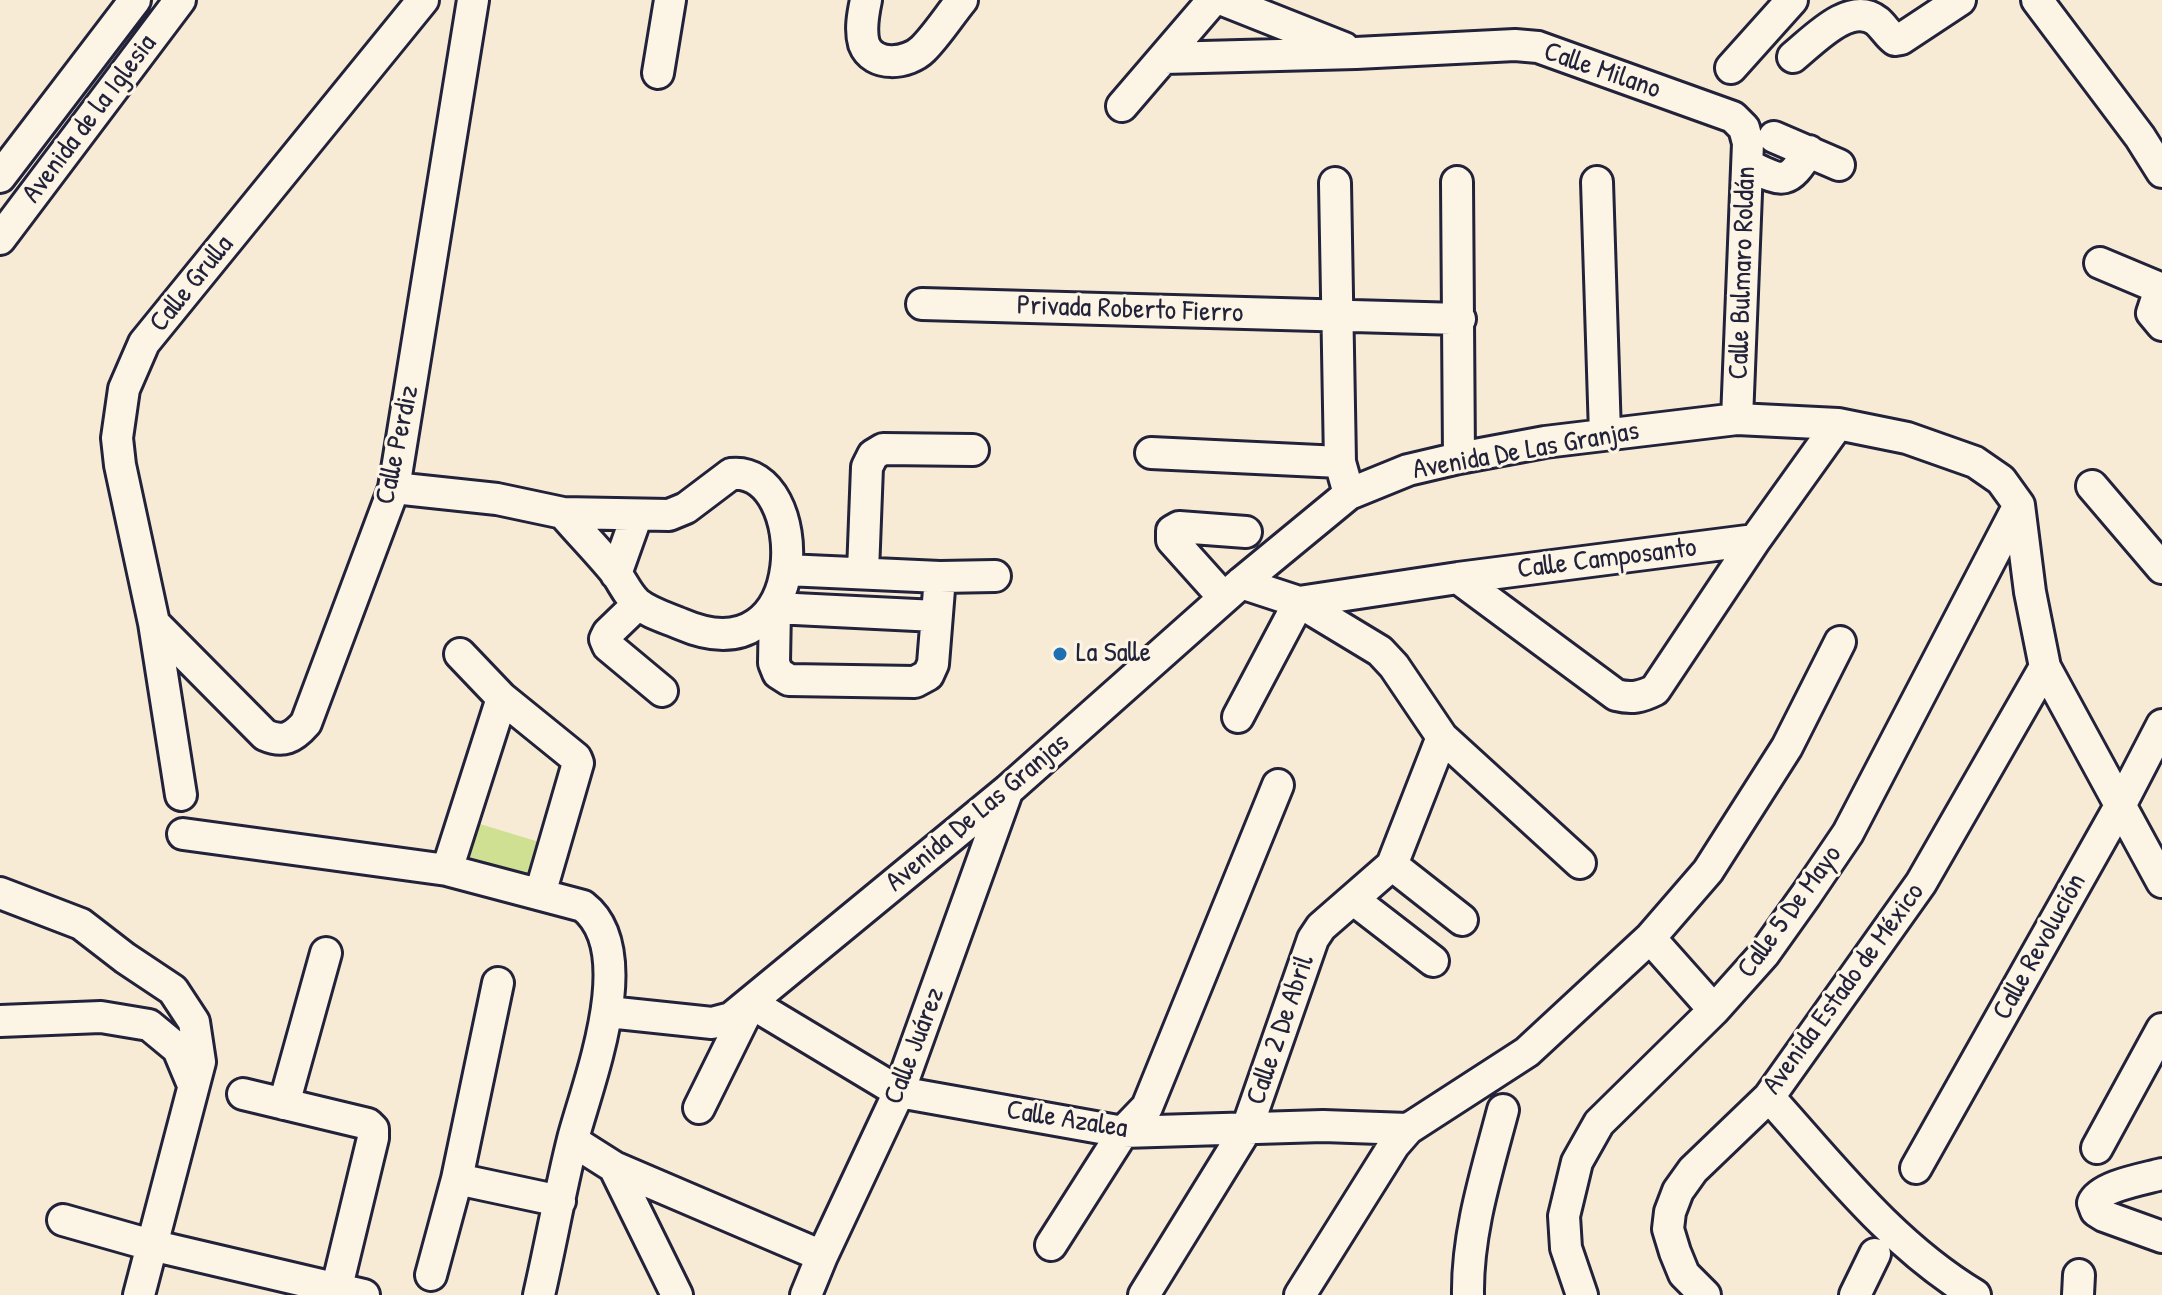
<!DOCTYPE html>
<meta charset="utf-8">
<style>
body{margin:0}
canvas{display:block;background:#f8ebd6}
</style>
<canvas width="2162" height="1295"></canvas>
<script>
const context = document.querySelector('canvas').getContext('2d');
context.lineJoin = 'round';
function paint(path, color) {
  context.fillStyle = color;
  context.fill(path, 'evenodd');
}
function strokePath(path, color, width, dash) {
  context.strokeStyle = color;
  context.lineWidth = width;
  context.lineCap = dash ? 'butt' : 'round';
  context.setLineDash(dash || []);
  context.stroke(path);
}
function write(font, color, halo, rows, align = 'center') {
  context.font = font + ' "Patrick Hand",sans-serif';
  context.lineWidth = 6;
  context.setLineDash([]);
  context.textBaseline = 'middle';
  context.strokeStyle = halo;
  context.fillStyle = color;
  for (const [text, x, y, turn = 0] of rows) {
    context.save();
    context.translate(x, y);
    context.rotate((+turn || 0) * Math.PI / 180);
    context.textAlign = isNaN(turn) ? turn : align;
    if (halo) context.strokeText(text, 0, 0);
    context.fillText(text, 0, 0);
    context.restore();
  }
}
paint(new Path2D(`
 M480,824l69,21 -9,33 -72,-14z`), '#cfe093');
const minor = new Path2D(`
 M866,0c-3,14 -6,30 -2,44 9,24 44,20 59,5 14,-14 26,-33 39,-49
 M1223,0l121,48
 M2037,0l103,137 22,35
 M1793,57c20,-16 57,-57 84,-36 7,6 11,14 18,19l6,-1 59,-39
 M1164,58l192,-5 159,-8 23,2 195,70 11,11 4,15 -11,276
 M1731,68l61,-68
 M658,73l12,-73
 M1122,106l91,-106
 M1774,137l65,28
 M1748,165c35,17 39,21 61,-14
 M0,177l135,-177
 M1457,182l2,276
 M1597,182l8,252
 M1335,183l5,279 9,32
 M0,239l180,-239
 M2100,263l57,24 2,5 -7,21 10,12
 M922,304l538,15
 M1151,453l189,9
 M2092,486l70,82
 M394,488l103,11 66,14 106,2 17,-7 45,-34c80,-9 84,208 -50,150 -14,-6 -32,-11 -44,-21 -9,-8 -14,-20 -21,-30 -17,-21 -36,-40 -53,-60
 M786,570l154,7 55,-1
 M863,572l4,-105 6,-12 10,-6 90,1
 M616,574l21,-59
 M1458,578l158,117c16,4 25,2 39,-5l100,-150 83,-116
 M1241,583l58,19 81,49 14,15 48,71 138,126
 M1224,598l-52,-58v-9l7,-4 67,5
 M638,604l-30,29 -3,6 3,7 54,45
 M775,608l-1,55 4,10 11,7 126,2 13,-7 5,-11 7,-87
 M775,608l161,8
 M154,623l111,112c18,8 28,3 41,-12l88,-235 79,-488
 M460,654l42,44 74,60 2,5 -38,131
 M1238,717l61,-115 159,-24 297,-38
 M181,795l-27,-172 -34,-158 -3,-27 7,-49 20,-46 279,-343
 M183,834l264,36 136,36c58,45 5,176 -10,233 -13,52 -22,104 -34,156
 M1392,865l70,55
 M447,870l55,-172
 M0,893l81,31 44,34 48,32 21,32 6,40 -61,233
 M1354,900l79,61
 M1650,938l64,72
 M498,983l-41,196 103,22
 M608,1012l104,11 19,-5 277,-228 233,-207 108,-89 59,-24 51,-12 86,-16 192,-23 101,5 69,14 68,24 26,18 18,25 11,87 15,75 117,215
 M0,1021l101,-4 48,8 29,24 15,36
 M243,1094l125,30 5,5v9l-38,157
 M1769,1097c64,71 123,148 206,198
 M284,1104l42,-151
 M699,1108l52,-105 148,89 224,40 200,-6 85,3
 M573,1141l41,26 208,89
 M2097,1148l65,-119
 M614,1167l63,128
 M1916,1168l205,-364 41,-79
 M2162,1174c-18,5 -62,12 -69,29l3,8 8,5 58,21
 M63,1220l88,25 213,50
 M1051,1245l72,-113 24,-25 131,-322
 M431,1275l26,-96
 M806,1295l16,-39 77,-164 108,-300
 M1144,1295l103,-167 66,-189 8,-12 71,-62 50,-128
 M1300,1295l94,-150 14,-16 119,-77 123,-114 58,-67 79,-124 53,-105
 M1468,1295c-1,-63 19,-124 35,-185
 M1582,1295l-16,-47 -2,-32 13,-54 22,-39 115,-113 50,-56 42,-59 42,-62 171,-328
 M1705,1295l-21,-21 -9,-22 -7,-23 2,-17 8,-21 15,-21 76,-73 152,-214 124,-216
 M1855,1295l20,-41
 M2078,1295l1,-20`);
strokePath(minor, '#22223b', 36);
strokePath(minor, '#fcf5e5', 30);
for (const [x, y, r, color] of [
 [1060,654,8,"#1f6fb2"]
]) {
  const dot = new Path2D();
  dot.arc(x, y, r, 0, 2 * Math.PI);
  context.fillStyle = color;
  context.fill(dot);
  strokePath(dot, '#fcf5e5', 3);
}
write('28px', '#22223b', '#fcf5e5', [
 ["Calle Milano",1602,71,19],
 ["Avenida de la Iglesia",90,119,-53],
 ["Calle Bulmaro Roldán",1743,273,-88],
 ["Calle Grulla",192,284,-51],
 ["Privada Roberto Fierro",1130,310,2],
 ["Calle Perdiz",398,445,-78],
 ["Avenida De Las Granjas",1526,451,-10],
 ["Calle Camposanto",1607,559,-7],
 ["Avenida De Las Granjas",978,813,-40],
 ["Calle 5 De Mayo",1790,912,-54],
 ["Calle Revolución",2040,947,-61],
 ["Avenida Estado de México",1844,989,-54],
 ["Calle 2 De Abril",1281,1030,-71],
 ["Calle Juárez",915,1046,-69],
 ["Calle Azalea",1067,1120,9]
]);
write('28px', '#22223b', '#fcf5e5', [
 ["La Salle",1076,654]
], 'left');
</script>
